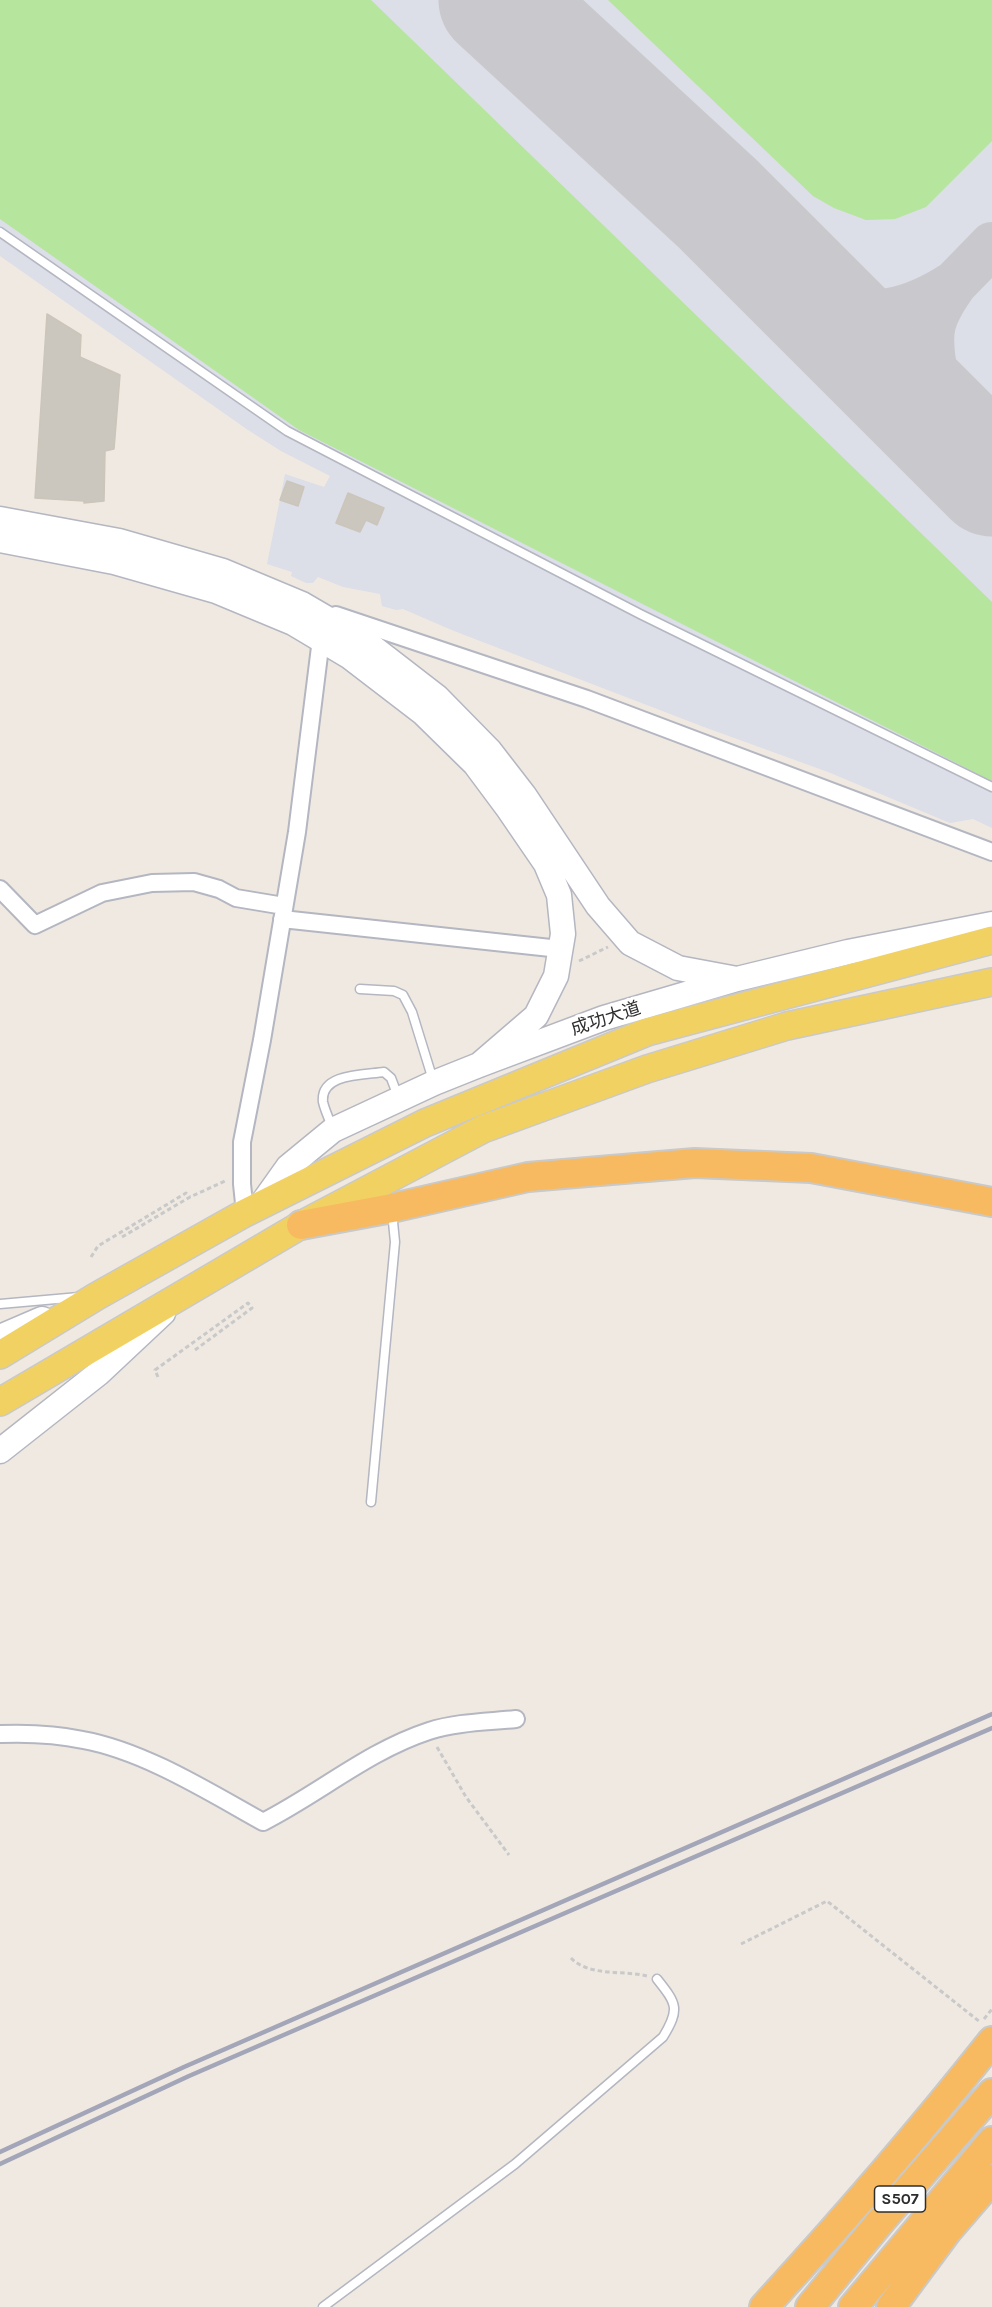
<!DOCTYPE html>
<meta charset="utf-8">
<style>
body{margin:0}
canvas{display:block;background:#efe9e1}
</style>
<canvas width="992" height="2307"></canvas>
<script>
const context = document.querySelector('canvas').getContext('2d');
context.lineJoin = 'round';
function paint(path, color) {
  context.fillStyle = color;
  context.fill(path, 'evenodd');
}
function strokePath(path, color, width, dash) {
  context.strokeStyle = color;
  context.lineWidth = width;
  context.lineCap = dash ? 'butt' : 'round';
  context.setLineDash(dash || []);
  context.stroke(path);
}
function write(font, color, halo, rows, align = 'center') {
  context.font = font + ' Karla,"Noto Sans SC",sans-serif';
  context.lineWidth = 6;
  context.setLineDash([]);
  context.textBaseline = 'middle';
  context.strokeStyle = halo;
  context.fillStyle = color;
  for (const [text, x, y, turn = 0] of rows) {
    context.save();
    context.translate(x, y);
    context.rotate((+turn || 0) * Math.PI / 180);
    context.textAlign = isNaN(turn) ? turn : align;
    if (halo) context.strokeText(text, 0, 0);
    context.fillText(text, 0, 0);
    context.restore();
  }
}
paint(new Path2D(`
 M0,0h992v828l-19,-9 -23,4 -122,-51 -124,-45 -250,-96 -51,-22 -7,1 -14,-4 -2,-12 -37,-7 -25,-10 -5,6h-7l-15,-7 1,-4 -25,-8 18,-90 39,13 6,-11 -49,-25 -33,-21 -248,-174z`), '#dcdee8');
paint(new Path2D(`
 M0,0h371l621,602v179l-693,-351 -299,-211z
 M608,0h384v141l-66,66 -31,12 -29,1 -32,-12 -21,-12z`), '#b6e59e');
strokePath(new Path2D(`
 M718,204c75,74 125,152 237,79 -9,13 -18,26 -22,41 -6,23 6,80 18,101 11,18 27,34 41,50
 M955,283l37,-38`), '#c9c8cc', 46);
strokePath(new Path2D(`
 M497,0l221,204 274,274`), '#c9c8cc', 117);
const building = new Path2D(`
 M47,314l34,21 -1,22 40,18 -6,74 -9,2 -1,50 -20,2v-2l-49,-3z
 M287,481l17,6 -6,19 -18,-6z
 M348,493l36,15 -7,17 -11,-5 -6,12 -24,-9z`);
paint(building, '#cbc7bf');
strokePath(building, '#cbc5ba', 1.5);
const service = new Path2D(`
 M0,232l287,199 353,183 352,173
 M360,989l34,2 9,4 9,17 21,68
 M333,1129c-3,-8 -8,-18 -10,-27 -3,-29 41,-27 61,-30l7,6 8,21
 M0,1304l79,-7
 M371,1502l24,-260 -3,-30
 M323,2307l192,-143 148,-127c17,-28 14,-33 -6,-58`);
const minor = new Path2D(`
 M336,615l251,84 405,153
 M0,889l35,36 67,-32 50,-10 42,-1 25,7 17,9 48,8
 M282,919l278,30
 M245,1213l-3,-29v-42l20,-102 35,-208 24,-193
 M0,1734c28,-1 56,0 83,6 61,11 126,52 180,82 57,-29 105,-71 166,-91 28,-9 58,-9 87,-12`);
const secondary = new Path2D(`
 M0,519l119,22 104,30 79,33 60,35 75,58 53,54 34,44 74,111 32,37 48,25 59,11
 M0,540l114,22 102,29 77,32 57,34 73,56 52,51 32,43 39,57 13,31 4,39 -7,42 -20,40 -57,49
 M261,1205l27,-38 45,-37 101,-47 45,-18 125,-47 133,-39 111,-27 144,-28
 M0,1337l42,-18
 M0,1451l99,-78 64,-60`);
const primary = new Path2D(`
 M0,1355l97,-59 148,-83 180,-90 222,-91 345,-92
 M0,1402l301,-177 182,-96 164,-60 140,-43 205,-44`);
const trunk = new Path2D(`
 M301,1225l91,-17 136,-31 167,-14 116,5 181,34
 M764,2307c79,-86 156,-175 228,-266
 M810,2307l70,-85 112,-129
 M853,2307l139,-166
 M891,2307l57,-77 44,-51`);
strokePath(service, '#b4b7c1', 11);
strokePath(minor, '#b4b7c1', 20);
strokePath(secondary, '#b4b7c1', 27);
strokePath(primary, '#c9c9c9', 30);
strokePath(trunk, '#c9c9c9', 32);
strokePath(new Path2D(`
 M579,961l29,-14
 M122,1237l68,-40 35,-16
 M91,1257l7,-11 88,-53 4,4
 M158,1377l-3,-7 93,-67 4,5 -57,42
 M437,1747l29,50 43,58
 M741,1944l86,-43 153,121
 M571,1958c18,19 53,12 76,18
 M984,2019l8,-10`), '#c9c9c9', 3, [4.5, 3]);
strokePath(service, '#fff', 8);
strokePath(minor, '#fff', 16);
strokePath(secondary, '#fff', 24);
strokePath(primary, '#f2d163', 27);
strokePath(trunk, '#f8ba60', 28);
strokePath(new Path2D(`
 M0,2152l184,-85 808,-353
 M0,2164l189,-88 803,-348`), '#a3a6b8', 4.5);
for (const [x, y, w] of [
 [900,2199,51]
]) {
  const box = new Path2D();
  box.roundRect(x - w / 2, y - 13, w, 26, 4.5);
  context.fillStyle = '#fff';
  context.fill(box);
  strokePath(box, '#2e2e2e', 1.5);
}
write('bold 16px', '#2e2e2e', null, [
 ["S507",900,2199]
]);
write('18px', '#2e2e2e', '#fff', [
 ["成功大道",606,1019,-18]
]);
</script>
